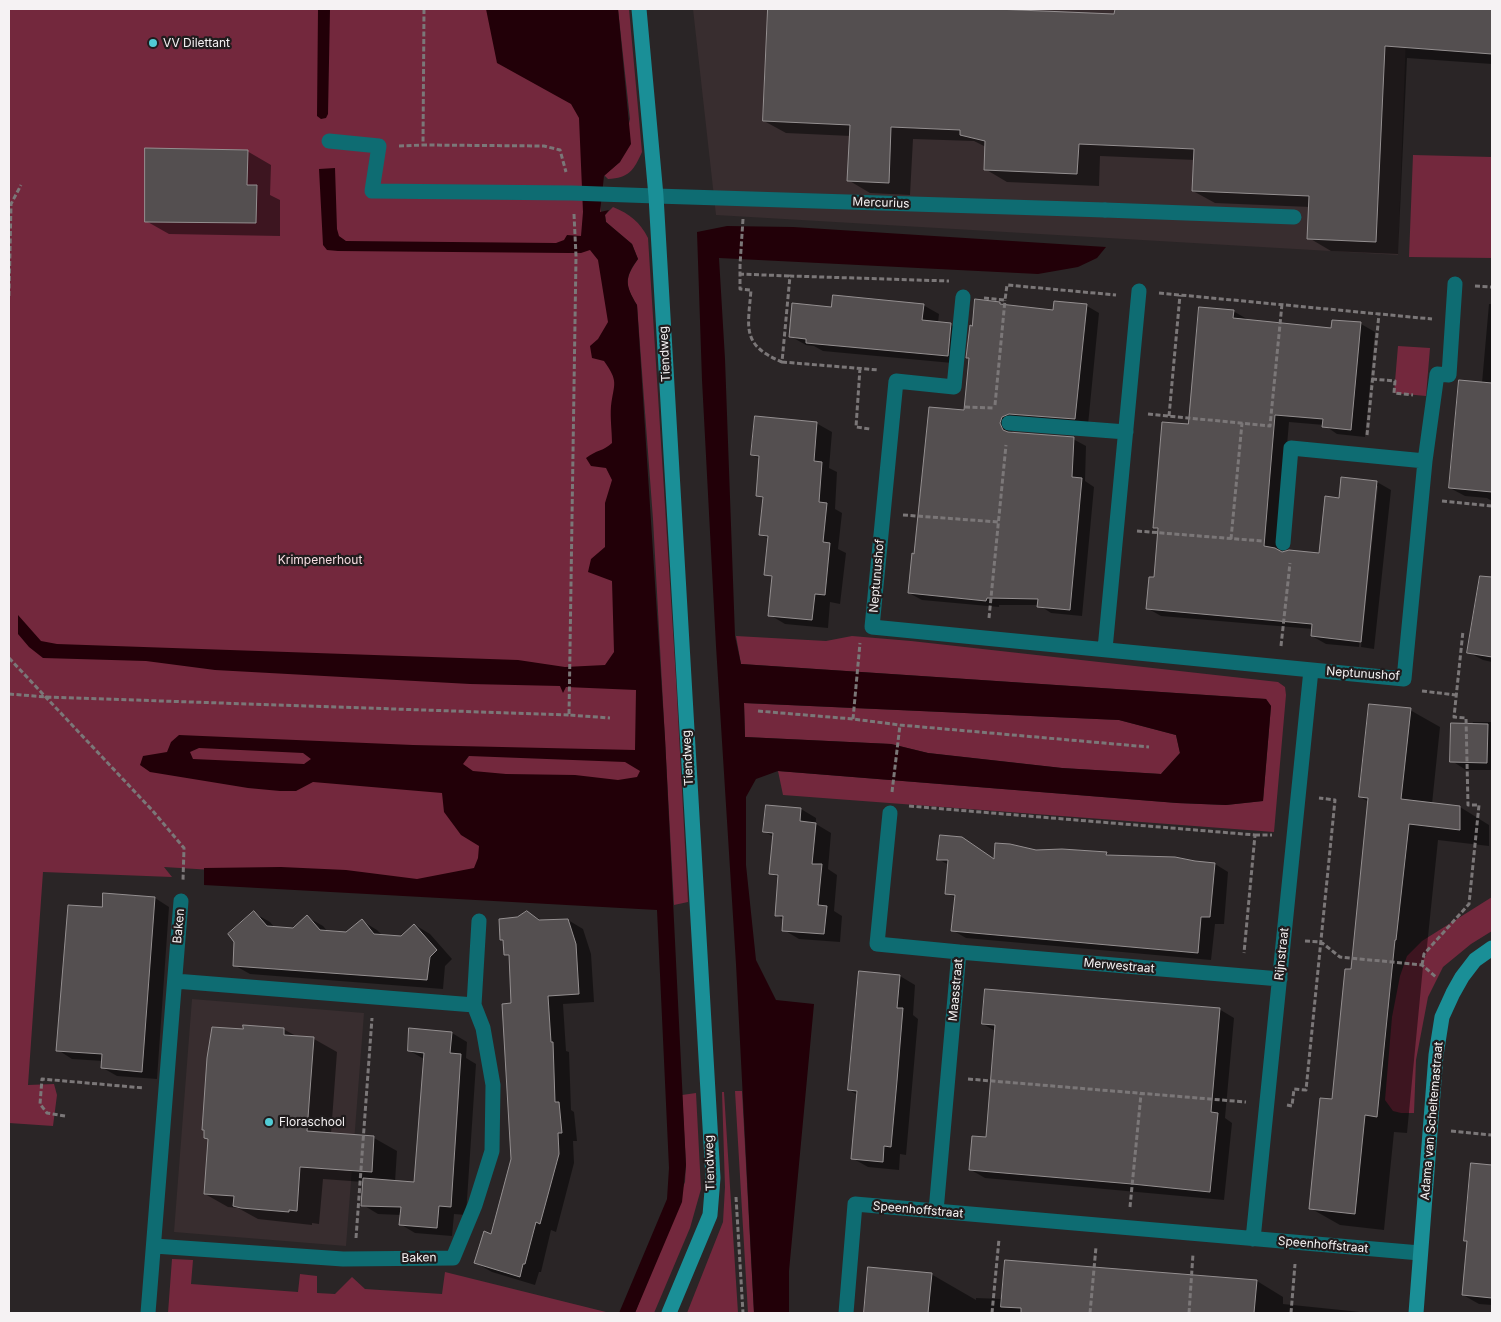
<!DOCTYPE html>
<style>
body{margin:0}
#map{position:relative;width:1501px;height:1322px;overflow:hidden;background:#2a2526;font-family:Inter,sans-serif}
canvas{display:block}
.frame{position:absolute;inset:0;border:10px solid #f5f2f3;pointer-events:none}
</style>
<div id="map">
<canvas width="1501" height="1322"></canvas>
<div class="frame"></div>
</div>
<script>
const context = document.querySelector('canvas').getContext('2d');
context.lineJoin = 'round';
function paint(path, color) {
  context.fillStyle = color;
  context.fill(path, 'evenodd');
}
function strokePath(path, color, width, dash) {
  context.strokeStyle = color;
  context.lineWidth = width;
  context.lineCap = dash ? 'butt' : 'round';
  context.setLineDash(dash || []);
  context.stroke(path);
}
function write(font, color, halo, rows, align = 'center') {
  context.font = font + ' Inter,sans-serif';
  context.lineWidth = 4.5;
  context.setLineDash([]);
  context.textBaseline = 'middle';
  context.strokeStyle = halo;
  context.fillStyle = color;
  for (const [text, x, y, turn = 0] of rows) {
    context.save();
    context.translate(x, y);
    context.rotate((+turn || 0) * Math.PI / 180);
    context.textAlign = isNaN(turn) ? turn : align;
    if (halo) context.strokeText(text, 0, 0);
    context.fillText(text, 0, 0);
    context.restore();
  }
}
paint(new Path2D(`
 M693,9h714l-9,246 -682,-40z
 M192,999l172,14 -18,233 -172,-14z`), '#382d2f');
paint(new Path2D(`
 M9,9h573l82,889 -500,-31 8,10 -129,-5 -15,213 26,-1 3,11 -4,31 -44,-3z
 M618,9h11l13,143c-8,18 -13,26 -34,27l-4,-4 16,-13 10,-43z
 M1413,155l79,2v101l-83,-1z
 M613,207c17,7 27,15 35,31l28,441 12,223 -14,3 -21,-386 -16,-214c-12,-20 -13,-26 1,-46l-6,-15 -26,-22 -1,-7z
 M1398,346l32,2 -4,48 -32,-3z
 M736,636l90,5 26,-5 59,5 367,41 7,5 1,8 -12,137 -491,-37 -5,-24 399,32 49,2 37,-4 8,-95 -5,-7 -525,-35z
 M744,703l375,17 57,15 4,18 -19,21 -99,-6 -134,-15 -37,-9 -146,-7z
 M1492,897v34l-21,13 -28,23 -15,30 -12,63 -2,53h-13l-8,-2 -8,-11 7,-83 8,-41 7,-20 15,-15z
 M735,1091h7l12,222h-6z
 M722,1092h2l14,221h-51l36,-91 2,-35z
 M696,1093l5,96 -11,39 -36,85h-19l50,-131 1,-17 -4,-70z
 M172,1259l21,1 -2,24 107,8 2,-18 17,2v17l18,1 17,-17 13,12 77,5 3,-22 165,41h-442z`), '#73283d');
paint(new Path2D(`
 M318,9h12l-2,105 -2,4 -5,1 -4,-3z
 M486,9h132l13,135 -11,18 -16,14 -4,36 9,-2 -4,5 1,7 26,22 6,15c-14,19 -13,26 -1,46l28,433 21,427 -4,37 -47,111h-16l48,-114 2,-31 -12,-258 -453,-25v-17l77,-1 65,3 71,9 57,-11 4,-10 1,-12 -18,-11 -17,-23 -2,-19 -129,-11 -17,9h-16l-32,-3 -98,-16 -10,-7 3,-9 24,-4 4,-10 8,-7 234,10 222,5 1,-60 -70,-3 -3,6 -3,-7 -90,-2 -255,-14 -69,-9 -103,-3 -14,-11 -11,-13v-19l23,26 16,3 461,16 47,7 40,-2 9,-13 -2,-71 -24,-9 3,-13 14,-12v-44l7,-23 -6,-12 -15,-2 -5,-8c10,-8 18,-7 26,-15 0,-12 -2,-25 -1,-37 3,-23 8,-24 -7,-45l-12,-3 -2,-12 8,-7 10,-17 -10,-62 -8,-10 -9,3h-12l-231,-2 -11,-1 -4,-5 -4,-76 16,-1 2,61 2,7 7,5 210,2 8,-3 3,-5 14,1 2,-24 -4,-94 -8,-14 -74,-41zM199,748l104,5 8,6 -7,5 -111,-5 -3,-7zM469,756l156,6 15,9 -3,6 -19,3 -43,-5 -69,-1 -33,-3 -10,-7z
 M727,226l66,1 313,20 -9,11 -19,9 -40,7 -319,-16 6,101 10,277 6,28 525,35 5,7 -8,95 -37,4 -49,-2 -399,-32 -22,8 -10,18v68l10,95 20,40 38,4 -25,267v42h-35l-18,-349 -20,-318 -14,-266 -5,-148zM744,703l375,17 57,15 4,18 -19,21 -99,-6 -134,-15 -37,-9 -146,-7z`), '#220008');
paint(new Path2D(`
 M769,9h236v1l111,5v-6h376v55l-85,-6 -9,196 -67,-3 -22,-13 1,-31 -95,-4 -22,-12 2,-31 -95,-4 -1,30 -92,-4 -22,-13 1,-22 -12,-6 -61,-2 -3,56 -40,-2 -22,-13 3,-44 -65,-3 -22,-12z
 M247,151l24,14 -1,30 10,5v36l-111,-2 -23,-13z
 M1000,303l5,3 49,5 33,-5 12,7 -11,112 -76,6 2,3 59,5 13,7 -1,35 9,6 -12,129 -31,-3 -12,-8h-40v2l-77,-7 -13,-7 6,-38 50,-143 6,-53 -3,-2 5,-30z
 M1489,304h3v197l-5,-3 -22,-2 -15,-8 32,-105z
 M923,305l16,9 -1,9 13,2 15,9 -3,30 -140,-13 -9,-5 -8,-1 -16,-9 43,-28z
 M1233,311l14,8v2l85,8 29,-5 14,8 -10,105 -28,-3 -13,-9 -35,-3 -11,129 4,2 38,2 20,-56 37,-17 14,8 -17,159 -13,-2 17,-161h-3l-16,161 -33,-3 -14,-8 1,-7 -152,-13 -14,-8 8,-29 4,-49 -5,-3 35,-102z
 M816,423l16,9 -3,36 8,4 -2,37 7,4 -4,36 8,4 -6,51 -10,-2 -2,26 -43,-4 -15,-9 3,-37 -7,-4 3,-35 -8,-4 3,-35 -7,-5 3,-36 -8,-4z
 M1478,598l14,3v61l-9,-2 -15,-8z
 M1410,710l30,17 -8,77 28,3 29,18v21l-51,-6 -12,116h-2l-17,177 -13,-1 -10,98 -44,-5 -30,-17 23,-107 19,-130 17,-169 -9,-5z
 M1473,722h19v48h-26l-14,-9z
 M801,809l15,9v6l15,9 -3,36 9,6 -3,36 8,5 -2,26 -41,-3 -15,-9v-10l-8,-5 3,-37 -9,-5 4,-36 -9,-5z
 M962,838l33,22 41,-9 70,2 6,3 103,8 13,8 -4,52h-9l-4,36 -245,-22 -14,-8 4,-32 -10,-5 3,-28 -11,-6z
 M155,898l14,9 -12,172 -40,-3 -14,-8v-7l-31,-2 -14,-9 45,-142z
 M527,912l16,9 25,-1 15,9 8,25 3,48 -31,2 3,47 3,1 2,58 3,2 3,29h-4l1,22 -18,69 -5,-2 -10,42h-2l-4,13 -43,-13 -16,-9 16,-28 20,-76 1,-155 -3,-47 -5,-3 12,-36z
 M254,913l16,9 5,6 18,2 14,-13 16,9 5,6 19,2 15,-13 15,9 6,6 18,1 14,-12 15,9 22,25 -7,7 -2,23 -193,-15 -16,-9z
 M900,976l15,9 -2,30 5,4 -12,136 -6,-1 -1,16 -31,-3 -16,-9 6,-63 -9,-5z
 M1219,1009l15,9 -9,100 7,5 -8,77 -239,-22 -14,-8 16,-32 8,-107 -12,-7z
 M283,1029l15,8 16,2 23,13 -6,82 43,4 23,13 -2,31 20,1 9,-124 -14,-8 42,-18 15,9 -1,16 10,6 -10,151 -12,-1 -2,22 -37,-3 -15,-9 1,-9 -23,-1 -15,-9 1,-23 -41,-3 -4,45 -7,-1v2l-54,-6 -20,-11 -10,-1 -23,-13 4,-54 -4,-2 39,-108z
 M1472,1164l20,2v139l-13,-1 -16,-9 6,-53 -4,-2z
 M869,1269l62,5 45,26v-2l27,1 254,-18 26,16v7l87,9h-505z`), '#0007');
const building = new Path2D(`
 M768,9h227l119,5 1,-5h377v45l-107,-8 -9,196 -69,-3 2,-43 -117,-5 2,-42 -115,-5 -2,30 -93,-4 1,-29 -25,-6v-5l-69,-3 -2,56 -42,-2 3,-56 -87,-4z
 M145,148l103,2 -1,35h10l-1,38 -111,-1z
 M833,295l91,9 -2,16 29,3 -3,33 -142,-13v-4l-17,-2 3,-34 39,4z
 M975,299l25,3v2l53,6 1,-9 33,3 -12,115 -66,-5 -7,3 -2,6 3,7 5,2 66,5 -2,40 10,1 -12,132 -33,-3 1,-8 -51,-1 -1,3 -78,-8 4,-40 2,1 15,-147 35,3 5,-52h-3l4,-33 2,1z
 M1199,307l35,3 -1,8 98,10 1,-8 29,2 -10,108 -29,-3 1,-8 -48,-4 -11,131 11,2 7,4 7,-2 30,3 6,-57 14,2 2,-21 36,4 -16,161 -50,-6 1,-12 -166,-15 3,-32h5l4,-49h-5l9,-106 26,2z
 M1459,380l33,3v109l-43,-4z
 M755,416l62,6 -3,39 8,1 -3,40 8,1 -4,39 7,1 -5,52 -10,-1 -3,26 -44,-4 4,-40 -8,-1 4,-39 -9,-1 4,-38 -7,-1 3,-40 -8,-1z
 M1480,576l12,1v80l-25,-4z
 M1369,704l42,4 -10,91 59,7v24l-51,-6 -13,116h-1l-18,177 -12,-2 -10,99 -46,-5 11,-111 12,1 13,-130h6l17,-171 -9,-1z
 M1451,723l37,1 -1,39 -37,-1z
 M766,805l35,3 -1,13 16,2 -4,41h10l-4,41 9,1 -3,28 -42,-3 1,-15h-8l3,-41 -9,-1 4,-41 -10,-1z
 M940,835l22,2 32,22 1,-16 15,1 26,6 26,-1 45,3 -1,3 69,2 20,4 20,2 -5,54h-9l-3,36 -247,-22 4,-36 -10,-1 3,-34h-11z
 M103,893l52,4 -13,175 -41,-4 1,-14 -46,-3 12,-146 34,2z
 M254,911l13,15 26,2 14,-13 13,15 26,2 16,-13 12,15 27,2 13,-12 23,26 -7,7 -3,23 -194,-14 1,-24 -6,-8z
 M527,911l12,9 29,-1 8,25 3,50 -31,2 3,46h2l2,60h4l3,31h-4l1,21 -19,70 -4,-2 -11,42h-2l-3,13 -46,-14 10,-32 7,3 20,-75 -9,-155 9,-1 -2,-48h-5l-1,-15h-3l-1,-21 18,-2z
 M859,971l41,4 -3,33h6l-6,73 -6,66 -7,-1 -1,16 -32,-3 6,-68 -9,-1z
 M985,989l235,19 -9,104 7,1 -8,79 -78,-8 -163,-14 3,-34 14,1 9,-112 -13,-1z
 M243,1025l41,3v7l30,2 -7,94 67,5 -2,36 -72,-5 -3,44 -8,-1v2l-48,-4 -8,-2 1,-10 -30,-2 4,-55 -4,-1v-8h-2l5,-72 5,-31 31,2z
 M409,1028l43,4 -2,21 11,1 -10,153 -12,-1 -2,22 -38,-3 2,-18 -40,-1 2,-28 51,4 10,-129 -16,-2z
 M1471,1163l21,2v133l-30,-3 5,-54h-3z
 M1005,1260l252,20 -3,33h-233v-5l-20,-1z
 M868,1267l64,6 -4,40h-64z`);
paint(building, '#544f50');
strokePath(building, '#948f90', 1);
strokePath(new Path2D(`
 M424,9l-1,136 121,1 16,4 6,22
 M399,146l24,-1
 M574,214l2,42 -7,459 41,3
 M743,219l-3,46v24l11,1c-3,38 -10,55 31,72l8,-86 159,5
 M739,274l51,2
 M1475,286l17,1
 M1159,293l273,26
 M9,296l2,-92 10,-19
 M984,298l21,2 2,-15 109,10
 M782,362l97,8
 M860,368l-4,59 14,2
 M1372,379l23,2 -1,12 19,2
 M995,405l10,-105
 M965,407l28,1
 M1148,414l122,12 12,-122
 M1169,416l11,-121
 M1367,435l12,-121
 M1442,501l50,5
 M903,515l95,7
 M1137,531l125,10
 M1231,539l11,-116
 M989,618l17,-173
 M1281,646l9,-83
 M9,658l143,152 32,38 -1,32
 M1422,691l34,4
 M9,694l37,3 523,18
 M758,711l95,8 47,6 249,22
 M853,719l7,-76
 M892,792l8,-67
 M909,806l346,29 -11,118
 M1255,835h17
 M1305,941l16,1 19,15 82,8 14,12
 M1422,965l2,-11 45,-50 10,-99h-11l-2,-87 -12,-1 9,-86
 M968,1079l278,23
 M1287,1105l5,1 2,-17 12,1 29,-290 -16,-2
 M65,1116l-18,-3 -7,-9 2,-25 102,9
 M1451,1131l41,4
 M736,1197l7,116
 M1130,1207l11,-113
 M356,1238l16,-220
 M992,1313l7,-74
 M1090,1313l6,-66
 M1189,1313l4,-59
 M1291,1313l4,-49`), '#7b7778', 3, [5, 2.5]);
strokePath(new Path2D(`
 M329,141l50,5 -7,45 200,2 84,3
 M1105,210l189,7`), '#0e6c72', 15);
strokePath(new Path2D(`
 M656,196l449,14
 M963,297l-9,90 -58,-6 -24,246 532,52 21,-218 -134,-13 -8,95
 M1009,423l117,9
 M1425,461l12,-87 12,1 6,-91
 M1105,649l34,-358
 M890,813l-13,131 82,8 -23,259
 M959,952l321,27
 M474,1005l5,-84
 M1253,1239l58,-569
 M154,1246l189,13 110,-1 22,-53 17,-54 1,-66 -10,-57 -9,-23 -299,-24
 M148,1313l33,-412
 M846,1313l9,-109 565,49`), '#0e6c72', 15);
strokePath(new Path2D(`
 M639,9l17,187 57,982 -3,37 -41,98
 M1416,1313l20,-258 6,-38 11,-24 9,-16 13,-17 17,-12`), '#1a8f97', 15);
for (const [x, y, r, color] of [
 [153,43,5,"#51ccd5"],
 [269,1122,5,"#51ccd5"]
]) {
  const dot = new Path2D();
  dot.arc(x, y, r, 0, 2 * Math.PI);
  context.fillStyle = color;
  context.fill(dot);
  strokePath(dot, '#201c1d', 2);
}
write('12px', '#f5f2f3', '#201c1d', [
 ["VV Dilettant",163,43],
 ["Floraschool",279,1122]
], 'left');
write('12px', '#f5f2f3', '#201c1d', [
 ["Mercurius",881,203,2],
 ["Tiendweg",665,354,-93],
 ["Neptunushof",877,576,-85],
 ["Neptunushof",1363,674,4],
 ["Tiendweg",688,758,-93],
 ["Baken",179,926,-85],
 ["Rijnstraat",1282,954,-84],
 ["Merwestraat",1119,966,5],
 ["Maasstraat",956,990,-85],
 ["Adama van Scheltemastraat",1432,1121,-85],
 ["Tiendweg",710,1163,-92],
 ["Speenhoffstraat",918,1210,5],
 ["Speenhoffstraat",1323,1245,5],
 ["Baken",419,1258,-1]
]);
write('12px', '#f5dbe0', '#201c1d', [
 ["Krimpenerhout",320,560]
]);
</script>
